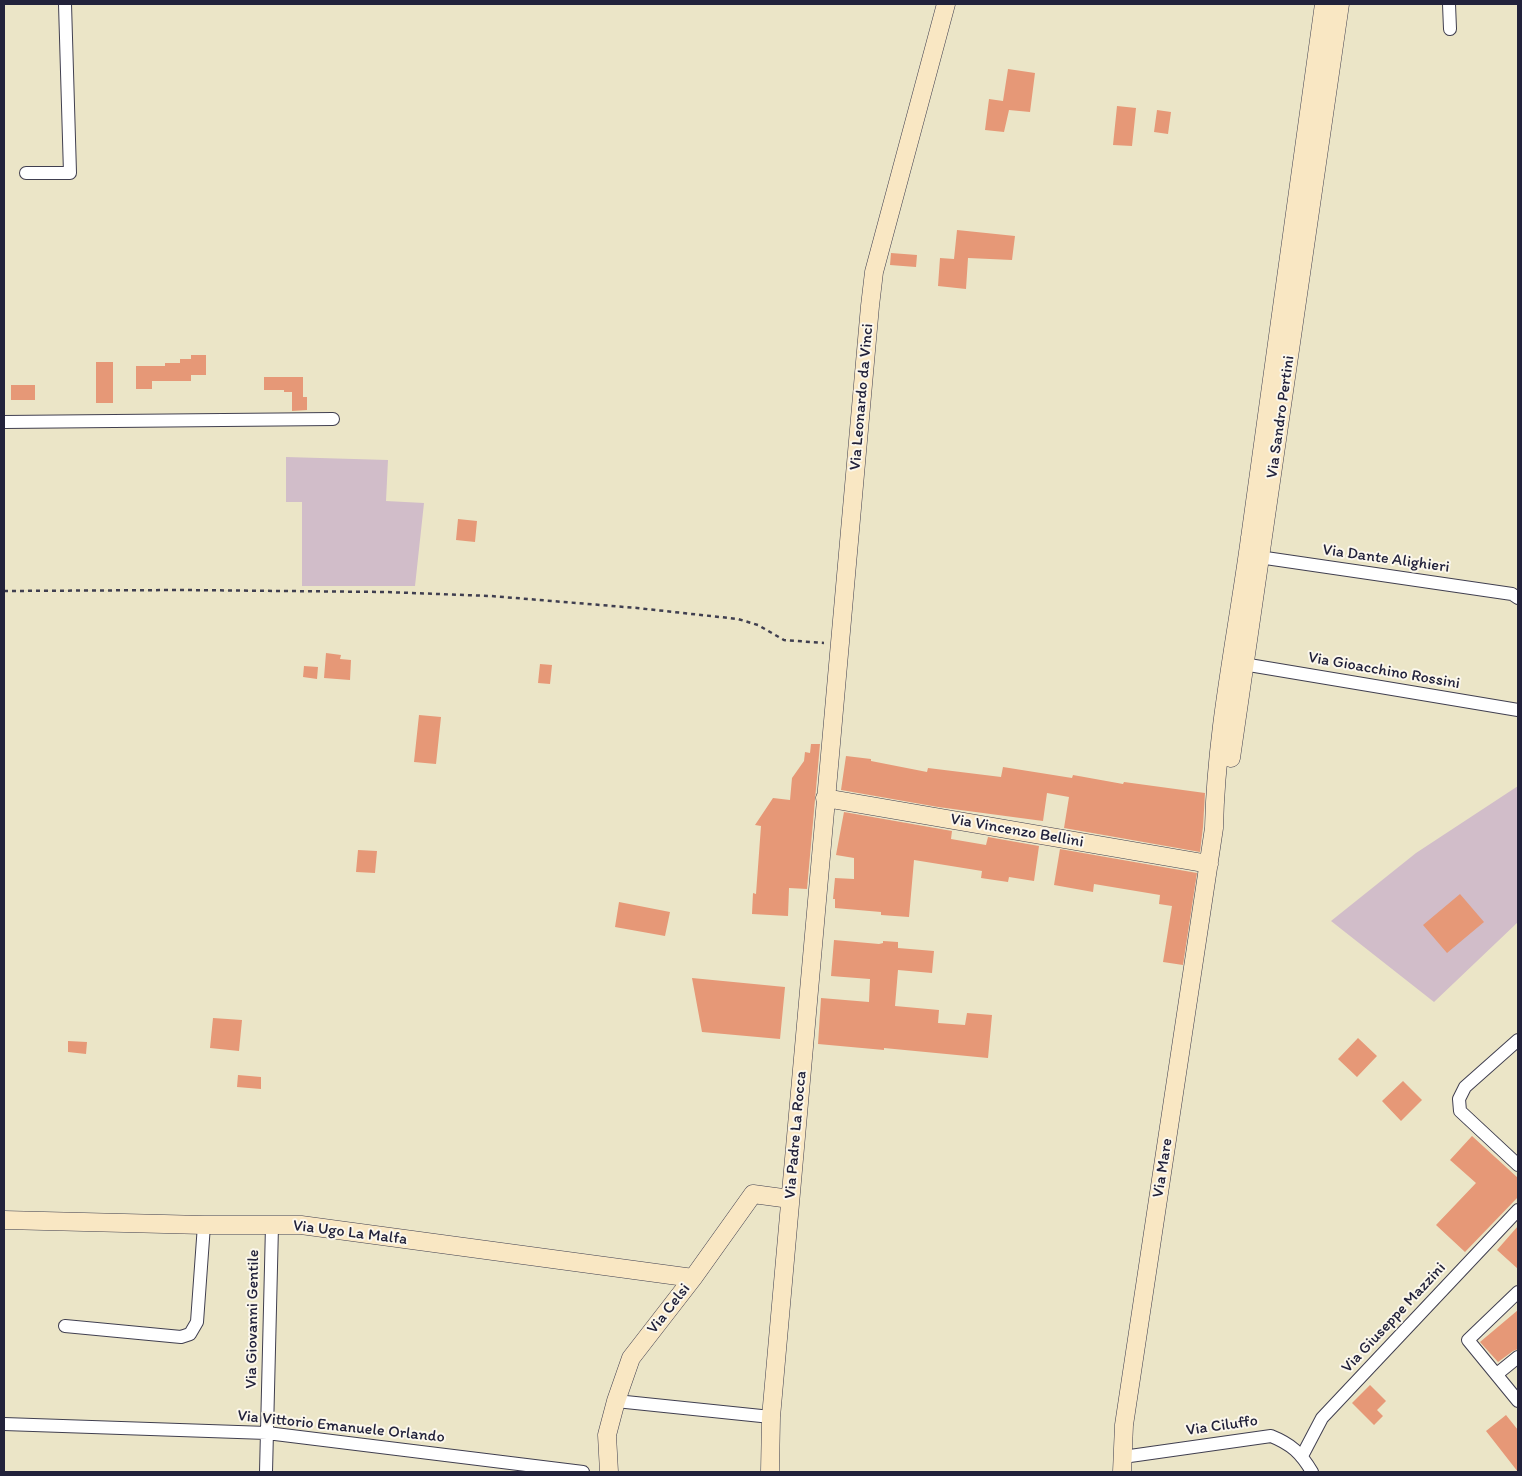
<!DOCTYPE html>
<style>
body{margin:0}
#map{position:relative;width:1522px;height:1476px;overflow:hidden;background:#ebe5c7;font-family:Itim,sans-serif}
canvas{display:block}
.frame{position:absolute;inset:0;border:5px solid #22223b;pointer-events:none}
</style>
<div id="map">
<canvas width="1522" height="1476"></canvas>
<div class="frame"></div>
</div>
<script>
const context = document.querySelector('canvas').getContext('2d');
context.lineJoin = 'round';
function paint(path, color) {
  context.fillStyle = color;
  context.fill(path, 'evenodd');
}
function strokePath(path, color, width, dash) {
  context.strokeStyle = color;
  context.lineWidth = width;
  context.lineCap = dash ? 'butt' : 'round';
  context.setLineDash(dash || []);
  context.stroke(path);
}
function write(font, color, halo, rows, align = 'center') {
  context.font = font + ' Itim,sans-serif';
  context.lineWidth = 4;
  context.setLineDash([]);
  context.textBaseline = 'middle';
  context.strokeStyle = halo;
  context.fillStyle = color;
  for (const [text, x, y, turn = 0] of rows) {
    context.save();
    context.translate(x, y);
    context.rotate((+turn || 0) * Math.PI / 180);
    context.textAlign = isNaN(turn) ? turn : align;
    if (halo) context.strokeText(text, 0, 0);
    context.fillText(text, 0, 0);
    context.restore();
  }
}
paint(new Path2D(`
 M286,457l102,3 -2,41 38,2 -9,83h-113v-84h-16z
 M1518,786v136l-84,80 -103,-81 85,-68z`), '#d1bdc9');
paint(new Path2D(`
 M1008,69l27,4 -5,39 -21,-2 -5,22 -19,-2 4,-31 14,2z
 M1117,106l19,2 -4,38 -19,-1z
 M1157,110l14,2 -3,22 -14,-2z
 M957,230l58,6 -3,24 -44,-2 -2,31 -28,-3 2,-28 14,1z
 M891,253l26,2 -1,12 -26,-2z
 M191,355h15v20h-15v6h-39v8h-16v-23h29v-3h15v-4h11z
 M96,362h17v41h-17z
 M264,377h39v20h4v13l-15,1v-19h-8v-2h-20z
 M11,385h24v15h-24z
 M458,519l19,2 -2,21 -19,-2z
 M326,653l15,2 -1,4 11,1 -1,20 -26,-2z
 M540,664l12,1 -2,19 -12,-1z
 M304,666l14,1 -1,12 -14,-2z
 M419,715l22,2 -5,47 -22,-2z
 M811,744h9l-13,145 -18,-1 -1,28 -36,-2 1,-21 3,1 5,-68 -6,-1 18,-27 17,2 2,-22 12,-17 1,-9 5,1z
 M846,756l25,3v2l56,11 1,-4 73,9 2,-10 69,11 1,-3 50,9 1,-2 81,11 -2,34 -3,25 -136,-24 5,-31 -22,-4 -4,28 -105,-14 -97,-17z
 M844,812l108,19 -1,8 35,6 2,-8 51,9 -5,35 -25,-4 -1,5 -27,-4 1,-7 -68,-11 -5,57 -28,-2v-3l-46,-4v-9h-2l2,-21 19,1v-21l-18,-3z
 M1060,849l137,24 -14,92 -20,-3 9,-56 -13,-2 1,-9 -66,-11 -1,8 -39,-7z
 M358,850l19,1 -2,22 -19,-1z
 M1460,894l24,28 -37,31 -24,-28z
 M619,902l51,10 -5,24 -50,-9z
 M834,940l45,4 4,-1v-2l15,1v6l36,3 -2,22 -34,-3 -3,36 44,4 -1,13 27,2 2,-12 25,2 -4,43 -104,-10v2l-66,-6 3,-46 48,4 1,-23 -39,-3z
 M692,978l93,9 -5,52 -78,-7z
 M213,1018l29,2 -3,31 -29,-3z
 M1358,1038l19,18 -20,21 -19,-18z
 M68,1041l19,1 -1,12 -18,-2z
 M238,1075l23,2v12l-24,-2z
 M1403,1081l19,19 -21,21 -19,-20z
 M1472,1136l46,42v19l-53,55 -29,-27 40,-42 -26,-23z
 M1518,1226v43l-21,-19z
 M1518,1310v39l-5,2 -15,11 -18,-20z
 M1370,1385l16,16 -9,9 6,6 -9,9 -22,-22z
 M1506,1415l12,15v42l-32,-41z`), '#e69877');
const street = new Path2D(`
 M1449,4l1,25
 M26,173h44l-5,-169
 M4,422l329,-3
 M1252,556l260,38 6,4
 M1237,663l281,47
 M1518,1040l-53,47 -6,12 1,12 58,54
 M1518,1292l-50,48 50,61
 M65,1326l116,11 9,-3 7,-12 7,-97
 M1497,1374l21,-17
 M616,1401l155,16
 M4,1424l263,9 316,39
 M1302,1456l20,-38 196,-208
 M1123,1457l148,-21c20,8 30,17 41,36
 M266,1472l6,-246`);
const secondary = new Path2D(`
 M1231,758l109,-754
 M825,798l384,66
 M4,1220l200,5h97l392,53
 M609,1472l-2,-37 9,-34 15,-43 62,-80 60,-84 37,5
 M770,1472l1,-55 99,-1111 4,-34 72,-268
 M1122,1472l2,-47 90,-597c2,-97 23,-193 36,-290 25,-178 50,-356 74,-534`);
strokePath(street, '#403f50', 14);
strokePath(secondary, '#403f50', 19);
strokePath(new Path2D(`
 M4,591l178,-1 203,2 106,4 146,12 101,11 20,6 26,15 40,3`), '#403f50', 2.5, [4, 4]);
strokePath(street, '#fff', 12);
strokePath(secondary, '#f9e7c3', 18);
write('16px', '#22223b', '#fbf7ec', [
 ["Via Leonardo da Vinci",862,397,-85],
 ["Via Sandro Pertini",1281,417,-82],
 ["Via Dante Alighieri",1386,559,8],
 ["Via Gioacchino Rossini",1384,671,10],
 ["Via Vincenzo Bellini",1017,831,10],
 ["Via Padre La Rocca",796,1135,-85],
 ["Via Mare",1163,1168,-81],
 ["Via Ugo La Malfa",350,1233,7],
 ["Via Celsi",669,1309,-52],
 ["Via Giuseppe Mazzini",1394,1318,-47],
 ["Via Giovanni Gentile",253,1319,-89],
 ["Via Ciluffo",1222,1426,-8],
 ["Via Vittorio Emanuele Orlando",341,1427,6]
]);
</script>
